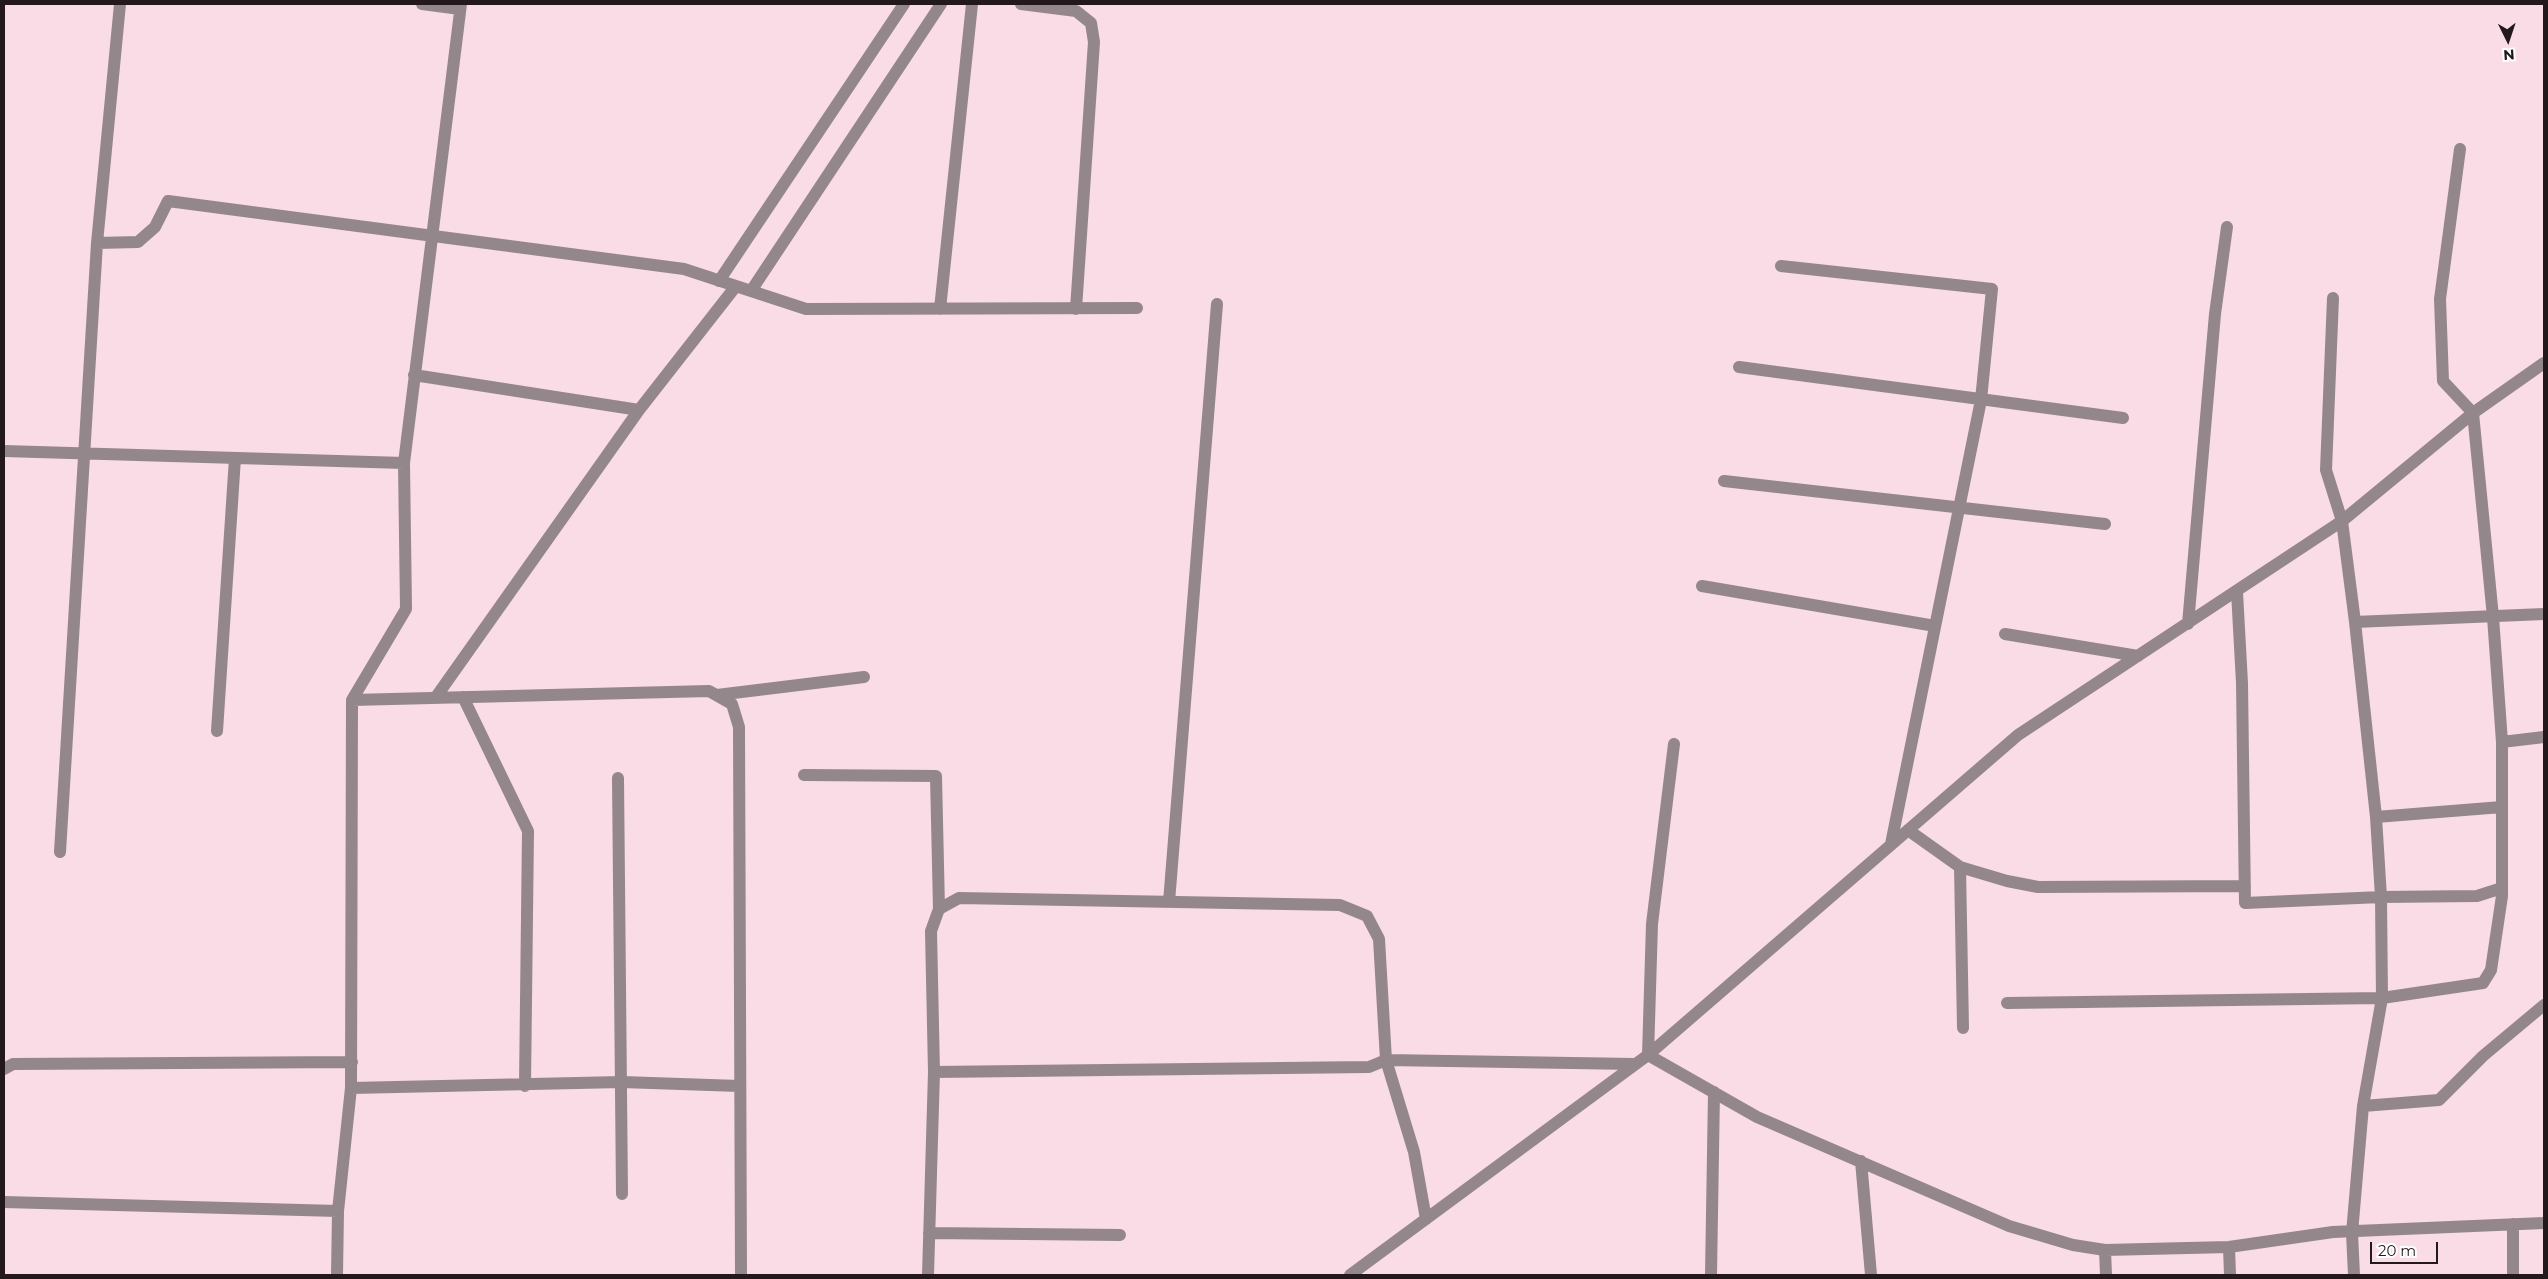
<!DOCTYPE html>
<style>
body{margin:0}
#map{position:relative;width:2548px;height:1279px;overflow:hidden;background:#f9dce5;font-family:Montserrat,sans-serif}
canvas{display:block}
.frame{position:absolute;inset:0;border:5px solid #23191c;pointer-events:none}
.north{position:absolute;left:2483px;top:15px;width:50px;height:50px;-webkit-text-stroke:4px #fff;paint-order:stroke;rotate:176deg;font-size:14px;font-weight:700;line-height:20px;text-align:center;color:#23191c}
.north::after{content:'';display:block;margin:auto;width:18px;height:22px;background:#23191c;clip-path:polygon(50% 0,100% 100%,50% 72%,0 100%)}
.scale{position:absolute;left:2370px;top:1242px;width:68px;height:22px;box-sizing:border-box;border:2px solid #23191c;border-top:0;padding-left:6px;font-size:15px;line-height:18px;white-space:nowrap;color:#23191c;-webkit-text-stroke:4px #fff;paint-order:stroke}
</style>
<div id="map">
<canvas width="2548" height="1279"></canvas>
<div class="frame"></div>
<div class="north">N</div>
<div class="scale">20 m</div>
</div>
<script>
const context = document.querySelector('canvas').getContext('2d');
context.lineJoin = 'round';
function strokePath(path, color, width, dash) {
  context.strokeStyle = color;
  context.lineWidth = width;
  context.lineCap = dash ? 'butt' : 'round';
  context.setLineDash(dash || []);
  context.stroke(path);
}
strokePath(new Path2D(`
 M422,4l38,5
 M1021,4l55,7 15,12 3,19 -18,267
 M97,243l41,-1 17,-15 13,-26 516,68 122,40 331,-1
 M1781,266l211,23 -11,111 -90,444
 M719,281l185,-277
 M751,291l190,-287
 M2333,298l-7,172 16,51 13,101 21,195 5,80 96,-1 25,-8
 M940,309l32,-305
 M1739,367l384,51
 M414,375l225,35 97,-124
 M4,451l400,12 57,-459
 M1724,481l381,43
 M1702,586l233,40
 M2237,592l5,91 3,220 136,-6 1,101 -19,108 -11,127 2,42
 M2355,622l189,-8
 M2188,624l27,-310 12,-87
 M2005,634l133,22
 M717,695l147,-18
 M436,697l203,-287
 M463,697l65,134 -3,255
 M352,700l357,-9 23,13 7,23 2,548
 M217,731l18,-273
 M2502,742l42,-5
 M1674,744l-22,180 -4,131 370,-320 324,-214 131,-108 71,-50
 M804,775l132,1 3,133
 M618,778l4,416
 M2376,817l126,-10
 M1908,830l52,37 47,14 31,6 207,-1
 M60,852l37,-609 23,-239
 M1960,867l3,161
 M1169,902l48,-598
 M2007,1003l375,-5 101,-15 8,-13 11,-74v-154l-9,-125 -20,-204 -30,-32 -3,-82 20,-150
 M4,1069l9,-5 339,-2
 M934,1072l435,-5 17,-7 248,4
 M351,1088l271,-6 117,4
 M2363,1106l76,-6 44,-44 61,-51
 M1861,1161l10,114
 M4,1202l334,9
 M2513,1224v51
 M929,1233l191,2
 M2229,1247l1,28
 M2105,1250l1,25
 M337,1275l1,-64 13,-123 1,-388 54,-91 -2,-146
 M928,1275l6,-203 -3,-141 8,-22 20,-11 381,7 27,11 12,23 7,121 28,92 12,67
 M1350,1275l298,-220 109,62 252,109 64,19 32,5 124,-3 104,-15 211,-9
 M1711,1275l3,-183`), '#93878b', 12);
</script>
